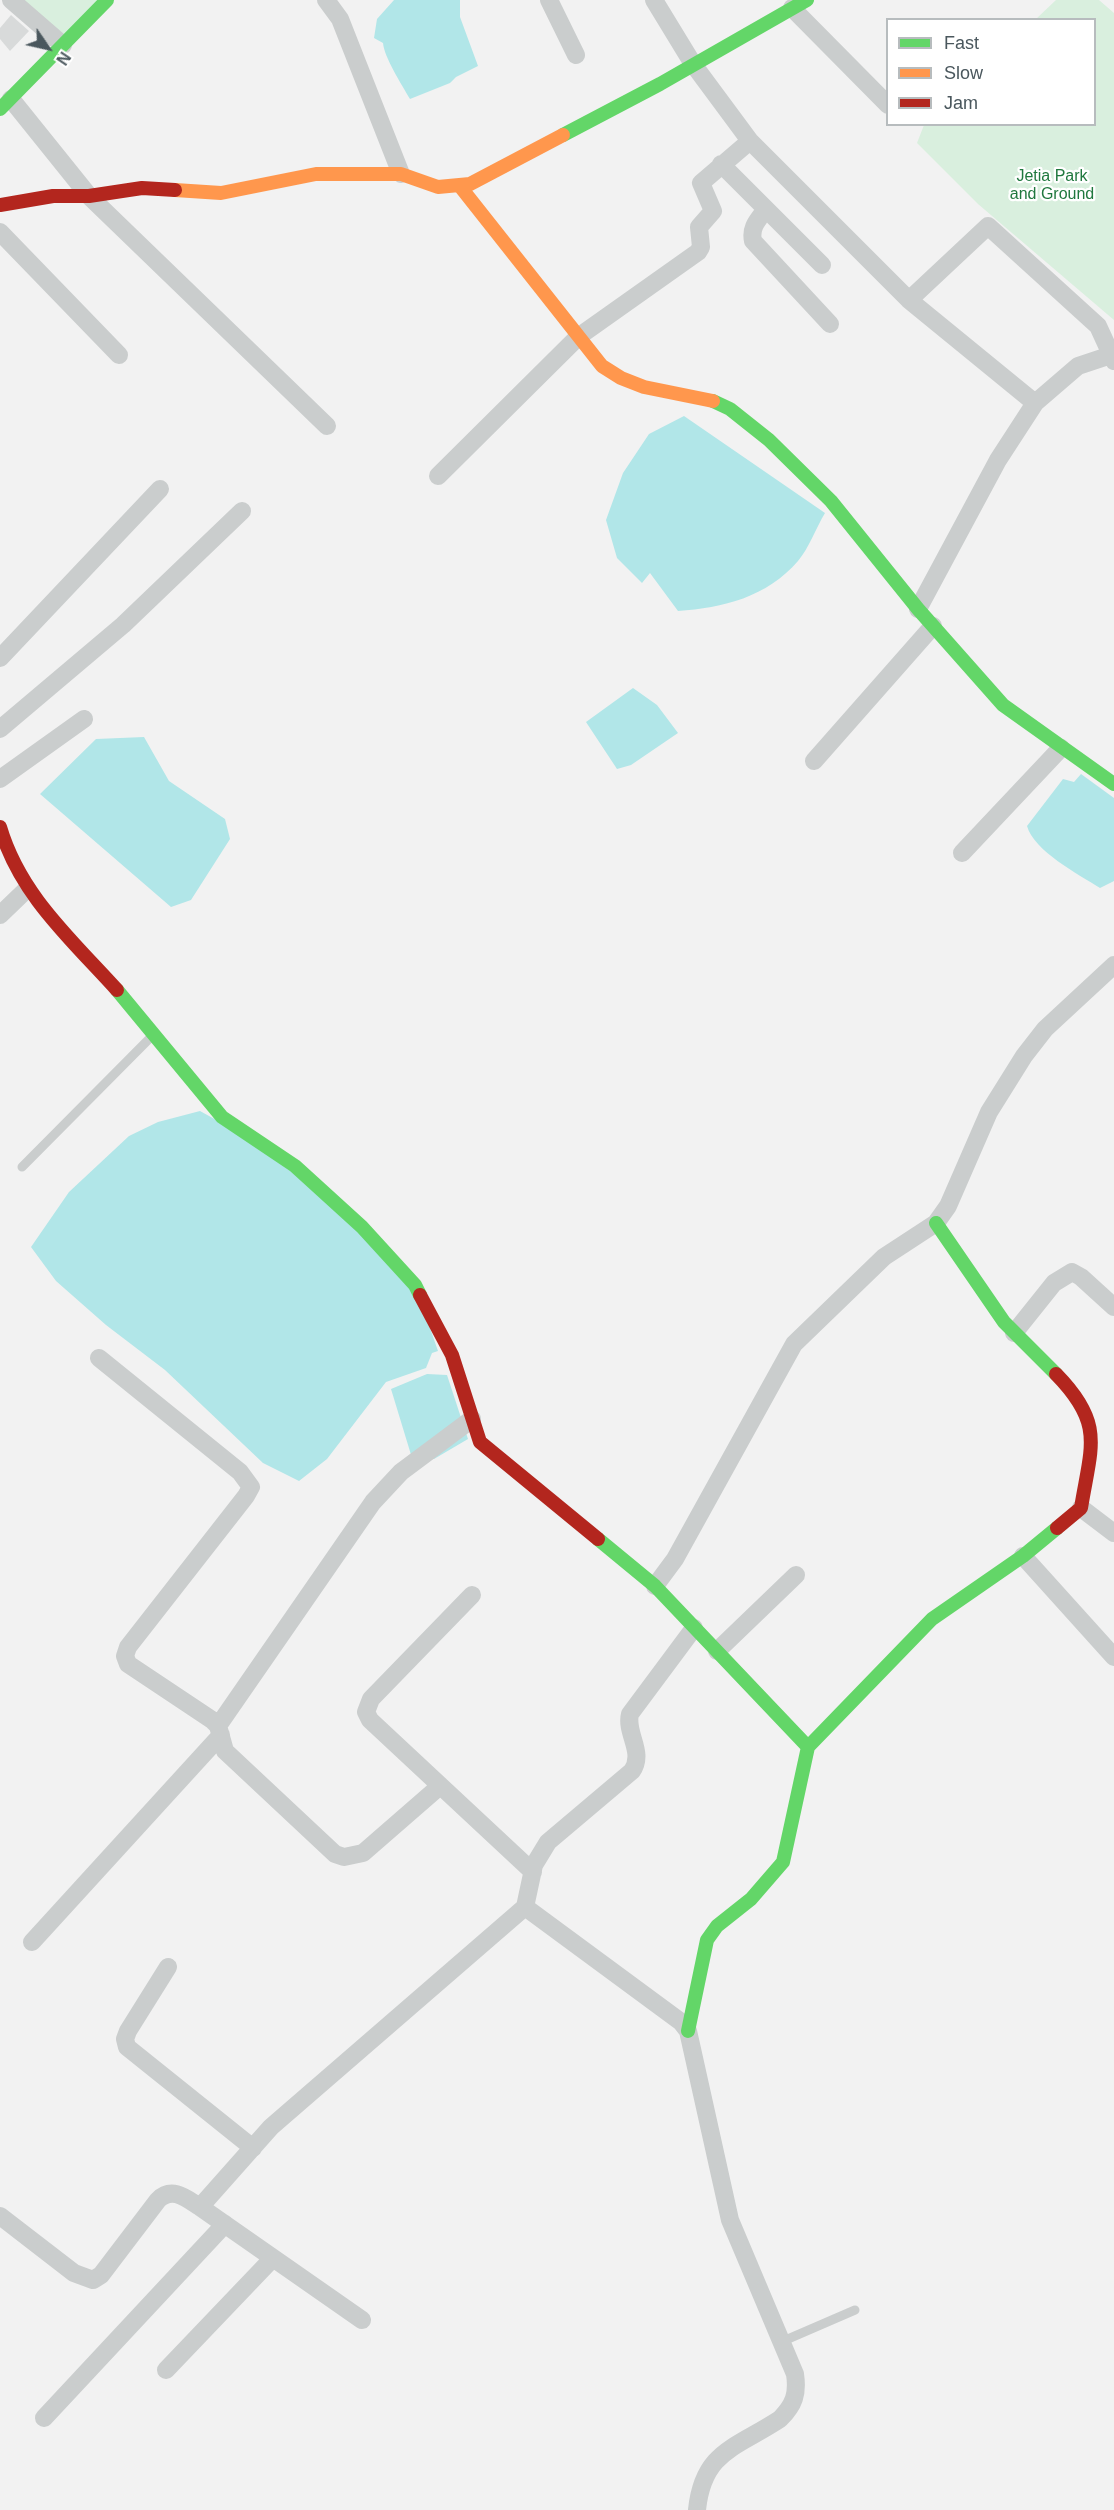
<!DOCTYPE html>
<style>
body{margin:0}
#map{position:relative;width:1114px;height:2510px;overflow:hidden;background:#f2f2f2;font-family:Arial,sans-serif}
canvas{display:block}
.legend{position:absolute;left:886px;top:18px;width:210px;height:108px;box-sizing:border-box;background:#fff;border:2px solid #b7bcbe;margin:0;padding:8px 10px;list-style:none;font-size:18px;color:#4a575d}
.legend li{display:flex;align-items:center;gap:12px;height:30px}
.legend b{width:30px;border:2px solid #b7bcbe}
.north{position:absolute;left:18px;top:18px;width:60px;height:60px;-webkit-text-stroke:4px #fff;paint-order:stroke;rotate:124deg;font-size:16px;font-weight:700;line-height:24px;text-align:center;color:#4a575d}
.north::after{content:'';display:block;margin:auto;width:21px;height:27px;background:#4a575d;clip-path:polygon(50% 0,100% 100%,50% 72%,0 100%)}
</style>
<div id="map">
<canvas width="1114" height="2510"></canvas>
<ul class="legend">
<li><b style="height:8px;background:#63d668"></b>Fast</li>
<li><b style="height:8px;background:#ff974d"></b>Slow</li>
<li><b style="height:8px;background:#b3261e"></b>Jam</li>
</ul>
<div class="north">N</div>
</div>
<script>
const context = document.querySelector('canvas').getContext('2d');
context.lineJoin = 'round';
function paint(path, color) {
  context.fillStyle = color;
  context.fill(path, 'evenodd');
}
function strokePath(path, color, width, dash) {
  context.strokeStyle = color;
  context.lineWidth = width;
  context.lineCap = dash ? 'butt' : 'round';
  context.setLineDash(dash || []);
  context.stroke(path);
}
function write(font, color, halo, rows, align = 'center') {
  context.font = font + ' Arial,sans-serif';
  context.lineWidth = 4.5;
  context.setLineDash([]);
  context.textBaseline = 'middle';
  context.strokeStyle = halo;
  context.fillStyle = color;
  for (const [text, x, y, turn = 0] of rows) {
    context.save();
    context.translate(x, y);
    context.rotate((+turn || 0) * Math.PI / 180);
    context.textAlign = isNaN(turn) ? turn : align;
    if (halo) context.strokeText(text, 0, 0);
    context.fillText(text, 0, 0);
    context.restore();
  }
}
paint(new Path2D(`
 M11,0h96l-44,45z
 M1056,0h43l15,13v307l-136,-116 -61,-61 7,-18 170,-1v-104l-58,-1z`), '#d9efde');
paint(new Path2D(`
 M394,0h66v17l18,49 -22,11 -6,6 -40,16c-8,-14 -26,-42 -27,-56l-9,-5 3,-19z
 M684,416l141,97c-9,15 -16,35 -27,48 -31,36 -75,47 -120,50l-28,-38 -8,10 -25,-25 -11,-38 17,-47 26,-39z
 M633,688l24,17 21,28 -47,32 -14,4 -31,-47z
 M144,737l25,44 56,38 5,20 -39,61 -20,7 -131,-113 56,-55z
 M1081,774l33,24v83l-14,7c-22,-14 -66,-37 -73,-62l36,-47 11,3z
 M200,1111l67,37 148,137 23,66 -6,2 -6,15 -40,14 -59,77 -28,22 -36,-18 -98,-93 -59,-45 -50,-44 -25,-34 38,-55 60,-56 29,-14z
 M427,1374l20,1 21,64 -34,20 -22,-1 -21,-69z`), '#b1e6e8');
paint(new Path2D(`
 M11,15l18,16 -19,20 -10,-12v-11z`), '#d8dada');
strokePath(new Path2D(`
 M22,1167l131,-132
 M781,2342l74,-32`), '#cacdcd', 9);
strokePath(new Path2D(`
 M11,0l52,45
 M326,0l14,19 61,155
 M549,0l27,55
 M654,0l39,64 57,77 159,159 126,103
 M792,8l96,97
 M11,99l78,97 238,230
 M721,164l101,101
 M766,209c-8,11 -16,18 -13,32l77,83
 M0,232l119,123
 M909,300l79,-74 110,100 16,35
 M438,476l140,-139 120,-85 3,-5 -2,-20 14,-16 -12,-28 49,-42
 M918,609l80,-149 37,-57 43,-37 36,-12
 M0,658l160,-169
 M0,729l123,-104 119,-114
 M814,761l119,-135
 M0,779l84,-60
 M962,853l99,-105
 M0,915l27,-26
 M1014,1333l40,-50 18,-11 9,5 33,30
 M99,1358l141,114 11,15 -5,9 -118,151 -3,9 3,8 84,56 6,6 7,25 110,103 9,3 19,-4 77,-67
 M1081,1508l33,25
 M1023,1556l91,101
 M655,1586l20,-27 119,-215 90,-87 52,-34 12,-17 41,-94 35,-56 21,-27 69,-64
 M472,1595l-101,104 -5,13 4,8 163,152
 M717,1651l79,-76
 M218,1726l155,-224 28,-30 71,-53
 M525,1907l156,115 7,9 42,189 65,154c3,20 -1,31 -15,45 -44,29 -77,32 -83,91
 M32,1942l189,-207
 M168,1967l-40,64 -3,8 2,8 126,101
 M200,2207l71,-80 254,-220 9,-42 14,-23 84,-71c13,-19 -7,-38 -2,-57l64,-86
 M0,2216l74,57 19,7 8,-5 57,-75c14,-14 28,-2 42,7l162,113
 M166,2370l107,-112
 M44,2418l181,-194`), '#cacdcd', 18);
strokePath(new Path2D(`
 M0,109l107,-109
 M563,135l97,-51 147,-84
 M713,401l17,8 39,31 62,61 87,108 85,96 111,79
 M117,990l105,127 73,49 67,61 53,58 5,10
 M936,1223l68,99 52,52
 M598,1539l57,47 153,161
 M688,2031l19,-91 10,-14 34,-27 32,-37 25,-115 124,-128 91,-63 34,-28`), '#63d668', 14);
strokePath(new Path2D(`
 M459,185l143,181 19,12 23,9 69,14
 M175,190l46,3 95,-19h85l37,13 32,-3 93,-49`), '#ff974d', 14);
strokePath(new Path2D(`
 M0,205l53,-9h36l53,-8 33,2
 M0,827c20,68 71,112 117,163
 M420,1295l32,60 28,87 118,97
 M1056,1374c49,50 35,72 25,134l-24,20`), '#b3261e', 14);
write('16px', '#20783e', '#fff', [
 ["Jetia Park",1052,177],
 ["and Ground",1052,195]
]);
</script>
